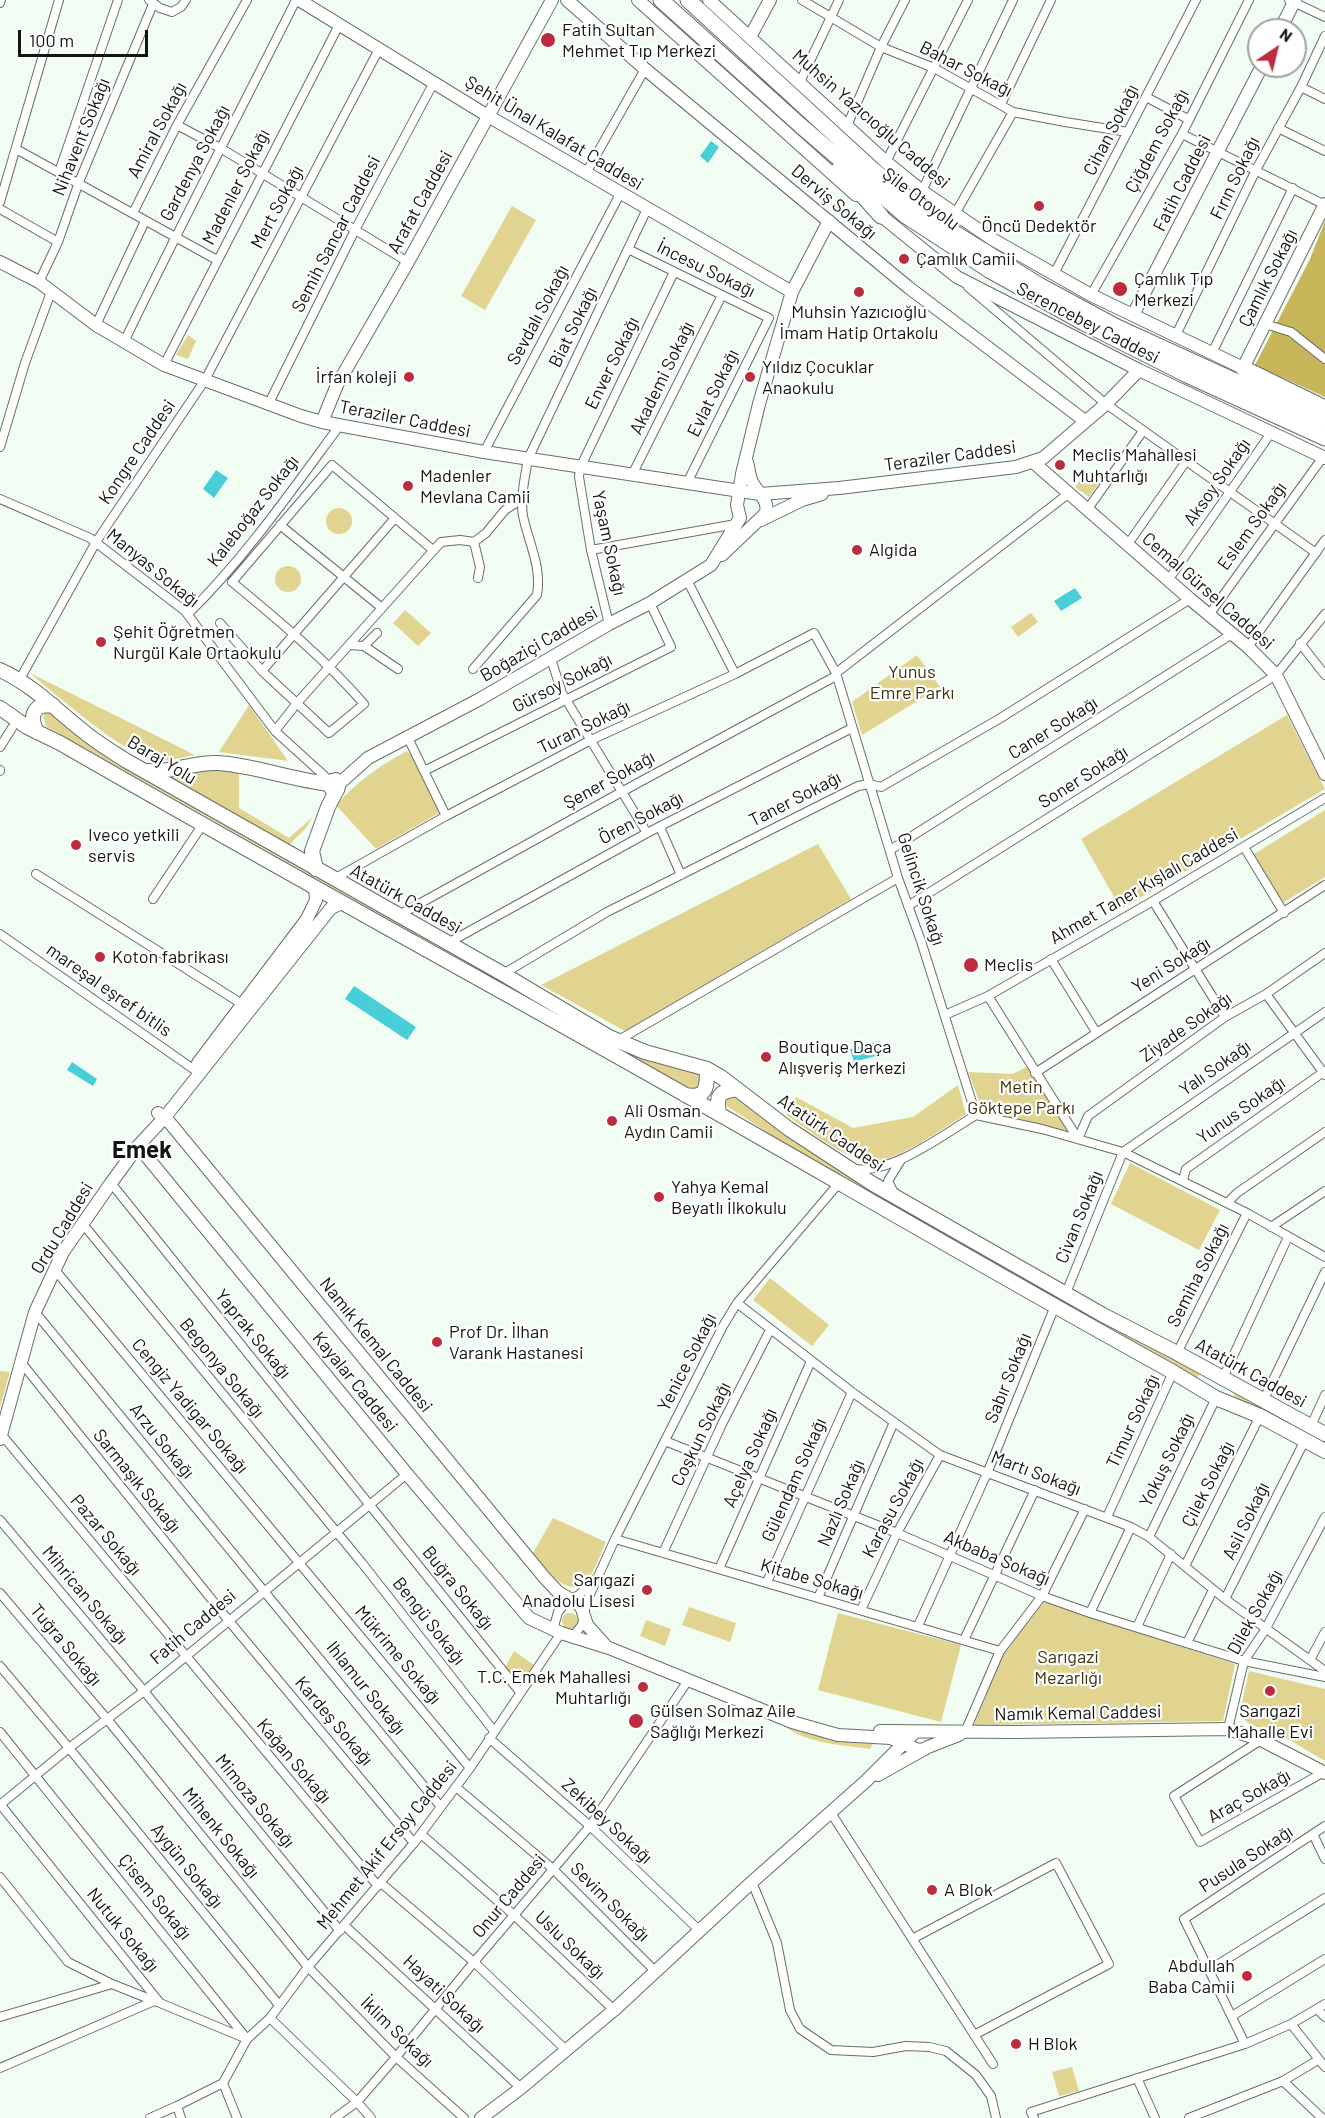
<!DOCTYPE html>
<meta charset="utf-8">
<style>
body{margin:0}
#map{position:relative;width:1325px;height:2118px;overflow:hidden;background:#f1fdf3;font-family:Barlow,sans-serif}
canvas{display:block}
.north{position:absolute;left:1247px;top:18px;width:60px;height:60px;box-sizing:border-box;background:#fff;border:2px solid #a0a1a0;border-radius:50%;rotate:35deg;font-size:16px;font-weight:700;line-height:24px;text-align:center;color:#121512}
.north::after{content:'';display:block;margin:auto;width:21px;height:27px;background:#bd2c3e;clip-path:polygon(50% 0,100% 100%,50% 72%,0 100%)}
.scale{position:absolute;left:18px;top:30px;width:130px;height:27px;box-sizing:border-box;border:3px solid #121512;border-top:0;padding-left:8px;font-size:18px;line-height:21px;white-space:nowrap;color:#121512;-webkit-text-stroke:4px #fff;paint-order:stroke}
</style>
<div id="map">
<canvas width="1325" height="2118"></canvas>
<div class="north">N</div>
<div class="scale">100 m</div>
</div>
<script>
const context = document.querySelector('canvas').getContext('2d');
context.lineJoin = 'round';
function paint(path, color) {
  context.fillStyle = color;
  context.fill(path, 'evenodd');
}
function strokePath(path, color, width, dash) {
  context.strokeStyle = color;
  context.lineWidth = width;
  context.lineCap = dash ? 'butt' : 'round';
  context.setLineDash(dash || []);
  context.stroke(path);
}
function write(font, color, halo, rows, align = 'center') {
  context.font = font + ' Barlow,sans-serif';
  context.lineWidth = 4.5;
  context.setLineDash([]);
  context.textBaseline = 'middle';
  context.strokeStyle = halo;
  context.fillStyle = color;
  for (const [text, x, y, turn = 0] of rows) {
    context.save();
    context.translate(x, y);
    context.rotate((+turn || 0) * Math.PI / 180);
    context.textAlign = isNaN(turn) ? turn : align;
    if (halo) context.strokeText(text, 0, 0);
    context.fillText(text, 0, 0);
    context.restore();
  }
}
paint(new Path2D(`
 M512,206l24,14 -51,90 -24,-14z
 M188,335l8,6 -8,18 -12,-4z
 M1085,474l13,10 -9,13 -14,-10z
 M326 521a13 13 0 1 1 26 0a13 13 0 1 1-26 0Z
 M275 579a13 13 0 1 1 26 0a13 13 0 1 1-26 0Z
 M405,610l26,23 -13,13 -25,-23z
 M1031,613l7,9 -20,15 -7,-10z
 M917,655l23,32 -78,48 -10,-33z
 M30,673l165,82c-11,2 -25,6 -37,6 -29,-2 -104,-68 -128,-88z
 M249,705l39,56 -69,-9z
 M50,710l32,28 588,327 28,9 4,5 -2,8 -8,3 -646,-364 -3,-11z
 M1287,715l38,74 -204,120 -40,-70z
 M407,751l6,6 28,55 -65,37 -40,-44c21,-23 43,-39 71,-54z
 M205,768l34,4v36l50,30 24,-21 -8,12 -18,18 -117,-70z
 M1325,810v67l-44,27 -30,-48z
 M818,844l33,55 -226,132 -84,-46z
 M1028,1066l45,68 -84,-20 -9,-11 -12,-31 45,2z
 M958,1085l8,29c-23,14 -72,51 -99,47 -26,-4 -59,-32 -81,-46l10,-18 57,31 60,-11z
 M733,1094l64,50 64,38 -3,4 -82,-48 -49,-32 -4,-6z
 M1130,1163l90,47 -21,40 -88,-46z
 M877,1191l324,180 -4,8 -323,-185z
 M770,1278l59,47 -17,21 -59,-46z
 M0,1371l10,1 -10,35z
 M1236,1392l89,48v6l-90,-46 -1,-6z
 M553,1518l53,24c-5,10 -12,32 -20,39 -20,19 -41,-14 -53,-28z
 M1044,1602l191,62 -12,57 -249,4 29,-71z
 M689,1607l47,16 -6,19 -48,-17z
 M562 1621a8 8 0 1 1 16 0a8 8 0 1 1-16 0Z
 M838,1613l123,32 -20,77 -123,-32z
 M646,1620l25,9 -6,17 -25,-10z
 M514,1651l20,14 -13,20 -17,-16z
 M1249,1671l76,18v72l-46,-27 -28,-9 -12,-9z
 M787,1728l35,9 51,7 -3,5c-28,-4 -59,-5 -83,-21z
 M1072,2067l7,24 -20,5 -7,-24z`), '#e1d390');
paint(new Path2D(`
 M1325,221v176l-70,-32 55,-106z`), '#c7b559');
paint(new Path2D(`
 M711,141l8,6 -11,16 -8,-7z
 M216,470l12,8 -14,20 -11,-9z
 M1075,588l7,10 -21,13 -7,-10z
 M354,986l62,41 -9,13 -62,-41z
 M880,1041l3,13 -29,8 -4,-13z
 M72,1062l25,17 -4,7 -26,-16z`), '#48ced9');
const street = new Path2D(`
 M149,0l11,8 12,4 9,-5 5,-7
 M802,0l79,47 53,21 79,44 52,10 63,10
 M1289,0l36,17
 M0,3l1,-3
 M800,82l39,-82
 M1301,87l24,12
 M1146,97l42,22
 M1001,104l50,-104
 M177,125l45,24 186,113
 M847,126l34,-79 24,-47
 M1278,128l47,23
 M1182,134l143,71
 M16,149l201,111
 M886,162l82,-162
 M59,172l59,-172
 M586,173l59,-104
 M922,191l91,-191
 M0,202l59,-202
 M0,209l58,33
 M133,213l44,-88 70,-125
 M955,214l58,-102
 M628,249l141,69 -82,165
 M1054,274l142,-274
 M39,282l19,-40 21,-60 74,-178
 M968,287l138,117 210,149
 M1091,295l91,-161 67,-134
 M1265,324l26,8 34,27
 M96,325l49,-104
 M1176,335l80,-165 45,-83 24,-51
 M124,342c55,-115 115,-228 172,-342
 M1212,353l81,-165
 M164,365l175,-340
 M269,403l86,-173 79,-148
 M0,447l25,-84 26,-71
 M484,452l136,-258
 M632,475l90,-180
 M0,499l90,39 95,73 90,120 55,50
 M1087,510l56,-79
 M280,525l102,83
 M474,542l6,25 -2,11
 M1128,544l59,-84
 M591,550l145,-26
 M1169,579l102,-146
 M687,580l48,94
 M188,614c57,-56 104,-124 152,-189
 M1209,615l114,-158
 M220,623l42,48 67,62 35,-29c-40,-46 -86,-84 -132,-122l100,-117 101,85
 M609,624l-18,-74 -12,-73 1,-9 94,-196
 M1300,643l25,32
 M349,645l15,1 13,-13
 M364,646l34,23
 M1248,647l77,-107
 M551,659l11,34 85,140
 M473,669l64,-74c5,-28 -8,-51 -14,-79 -3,-18 2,-39 5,-57l119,-250
 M262,671l133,-153
 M836,673l232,-179
 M20,679l76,-137 109,-162 174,-331
 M275,731l22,-28 144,-161 19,-2 14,2 12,-9 19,-23 17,-11
 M407,736l39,80
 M0,747l12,-19
 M0,770v1
 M424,771l247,-124 -21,-44
 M660,827l21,48
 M1244,847l40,66
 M890,850l342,-216
 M36,874l206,130
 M334,879l112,-63 145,-76 144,-66 79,-41 22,40 62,205 23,63 55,174
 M153,899l50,-75
 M1153,901l72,116
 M908,906l368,-231 49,-61
 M399,915l237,-131 200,-108
 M0,934l199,139
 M448,943l199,-110 205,-105
 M1051,959l45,73
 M503,974l104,-62 251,-126 11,-2 12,3 118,-68 191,-120
 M1266,994l59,81
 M988,996l90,143
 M945,1015l43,-19 165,-95 172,-103
 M617,1041l281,-163
 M1035,1073l290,-188
 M1078,1139l10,-23 137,-99 41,-23 59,-41
 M1123,1152l202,-140
 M854,1169c39,5 90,-35 122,-54l66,14 81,23 124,61 78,44
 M1183,1180l3,-11 139,-98
 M111,1183l409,509
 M894,1193l-6,-12 13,-21
 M1227,1203l10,-10 88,-61
 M82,1223l280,340 132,168
 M1271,1227l54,-36
 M55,1270l415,498
 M1066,1293l57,-141
 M737,1303l115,89 88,63 191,72 18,10 76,62 100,72
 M35,1312l406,495
 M1177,1353l70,-140
 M20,1361l209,260 185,222
 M1223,1378l65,-141
 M1264,1399l61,-127
 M1311,1426l14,-31
 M1,1434l377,452
 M665,1441l232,92 145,63 48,17 154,48 81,16
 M1107,1517l66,-145
 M0,1520l144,171 196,240
 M1149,1537l67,-139
 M615,1539l385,112
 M663,1553l59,-129 48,-94
 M1185,1566l75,-150
 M719,1569l92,-208
 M767,1582l85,-190
 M0,1593l107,126 201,248 88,90 68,61
 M818,1598l76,-176
 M1225,1599l80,-159
 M861,1610l36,-77 43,-78
 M1090,1613l41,-86
 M918,1626l70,-155 67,-165
 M1137,1627l34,-73
 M553,1630l5,-18 10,-12 11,-5 15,-15
 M573,1636l9,-11 4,-22 29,-64 108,-213 14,-23 102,-120
 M964,1640l71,-150
 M1187,1643l26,-53
 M1310,1660l15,-28
 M0,1666l69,82 210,257
 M1228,1729l16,-68 21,-31 60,-113
 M0,1732l247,307
 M965,1732l35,-81 42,-55 43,-87
 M489,1738l101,88 110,105
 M1261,1740l-87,56 26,46 124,-70
 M456,1787l97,82 103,103
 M0,1804l160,199 87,36
 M0,1805l69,-57 75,-57 263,-217
 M831,1813l162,251
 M421,1834l94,82 99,94
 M1313,1834l12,25
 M0,1877l68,85 44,22 45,18
 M752,1882l25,61 13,67 10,19 31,21 42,2 33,-6 23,1 17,4 30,24 15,21 5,22
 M381,1883l93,79 92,88
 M345,1926l176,162
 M912,1939l144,-76 53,101 -135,71
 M1209,1970l116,-72
 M1317,2009l8,8
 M1232,2016l93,-57
 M0,2017l112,-33
 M270,2018l87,84 14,16
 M1291,2024l34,43
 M1245,2044l-61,-125 141,-93
 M0,2068l154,-67
 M1137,2078l18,40
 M1283,2081l39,37
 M223,2083l14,35
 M177,2106l4,12
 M150,2118l27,-12 46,-23 24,-44 23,-21 38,-51 106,-124 56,-75 91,-135
 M335,2118l22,-16 39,-45 78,-95 116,-136 99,-147
 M1034,2118l-3,-6 214,-68 46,-20 34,-20
 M1189,2118l94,-37 35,-21`);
const secondary = new Path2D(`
 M299,0l189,116 304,176
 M567,0l78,69 263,218 177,134
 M638,0l218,195
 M709,0l177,162 36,29 70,48 99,56 152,73 82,-164
 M1280,30l15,-30
 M750,37l20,-37
 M874,210l83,67 182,93 186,88
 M0,262l39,20 57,43 68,40 137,51 21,6 162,30 276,42 79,-6 177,-21 27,-9 63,-54 33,-34
 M1133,315l129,-249
 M322,422l15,-37 71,-123 144,-262
 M1033,462l157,137 58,48 28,28 49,99
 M740,518l-3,-13 5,-31 17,-70 33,-112 37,-71
 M761,520l41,-20 20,-6
 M722,555l44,-42c3,-13 -8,-20 -14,-31 -3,-6 -3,-13 -5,-20
 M340,783l-4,-4 -4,1 -3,6 3,5 6,-1 2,-7 28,-25 112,-59 129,-75 41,-21 61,-38 29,-47
 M198,1063l109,-144 9,-19 -1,-13
 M158,1113l7,4 379,460 14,15 23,14 6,19 17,19
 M138,1146l269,328 122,144 32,15 48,15 183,74 46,13 53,3 27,12 7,-1
 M0,1439l35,-127 28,-60 48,-69 27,-37 27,-29 166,-209 11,-5
 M880,1731l136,1 212,-3 33,11 64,33
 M878,1775l50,-28 31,-12
 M481,2118l40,-30 93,-78 138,-128 114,-101 47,-47`);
const primary = new Path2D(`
 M0,670c33,15 55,39 83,61 13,11 28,20 42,29l378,214 106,63 36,15 62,17 14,8 68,52 84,55 230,131 74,38 148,81
 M0,708l27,19 33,16c189,109 381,214 571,321 181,102 360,208 542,308l43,26 44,18 65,35
 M37,732c-5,-10 -7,-19 3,-26l13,-1
 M148,771c24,2 45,-9 70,-8 34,2 75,17 111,21
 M316,869l-4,-18 16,-44 8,-16
 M685,1095c22,4 22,-8 22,-26
 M719,1114c-3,-20 0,-22 18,-25`);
const highway = new Path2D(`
 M661,0l140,126 105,90 83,54 95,53 103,52 138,63
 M688,0l183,168 44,36 41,30 83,51 78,42 208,95
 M839,169l42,47
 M1243,368l82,40`);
strokePath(street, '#666f67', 10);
strokePath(secondary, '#666f67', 14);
strokePath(primary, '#666f67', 16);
strokePath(highway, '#666f67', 17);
strokePath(street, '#fff', 8);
strokePath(secondary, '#fff', 12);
strokePath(primary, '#fff', 14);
strokePath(highway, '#fff', 15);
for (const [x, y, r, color] of [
 [548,40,8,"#bd2c3e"],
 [1039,206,6,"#bd2c3e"],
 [904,259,6,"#bd2c3e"],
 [1120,289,8,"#bd2c3e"],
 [859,292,6,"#bd2c3e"],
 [409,377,6,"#bd2c3e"],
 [750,377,6,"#bd2c3e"],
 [1060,465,6,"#bd2c3e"],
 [408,486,6,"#bd2c3e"],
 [857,550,6,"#bd2c3e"],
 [101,642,6,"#bd2c3e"],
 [76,845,6,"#bd2c3e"],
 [100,957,6,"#bd2c3e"],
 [971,965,8,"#bd2c3e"],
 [766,1057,6,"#bd2c3e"],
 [612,1121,6,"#bd2c3e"],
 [659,1197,6,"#bd2c3e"],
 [437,1342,6,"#bd2c3e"],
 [647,1590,6,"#bd2c3e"],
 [643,1687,6,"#bd2c3e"],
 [1270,1691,6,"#bd2c3e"],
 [636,1721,8,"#bd2c3e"],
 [932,1890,6,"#bd2c3e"],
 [1247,1976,6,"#bd2c3e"],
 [1016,2044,6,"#bd2c3e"]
]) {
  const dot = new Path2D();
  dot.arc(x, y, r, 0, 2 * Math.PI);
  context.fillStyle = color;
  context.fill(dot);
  strokePath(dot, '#fff', 2);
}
write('18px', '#121512', '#fff', [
 ["Fatih Sultan",562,30],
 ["Mehmet Tıp Merkezi",562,51],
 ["Öncü Dedektör",1039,226,"center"],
 ["Çamlık Camii",916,259],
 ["Çamlık Tıp",1134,279],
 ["Merkezi",1134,300],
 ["Muhsin Yazıcıoğlu",859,312,"center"],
 ["İmam Hatip Ortakolu",859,333,"center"],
 ["Yıldız Çocuklar",762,367],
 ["Anaokulu",762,388],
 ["İrfan koleji",397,377,"right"],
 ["Meclis Mahallesi",1072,455],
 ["Muhtarlığı",1072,476],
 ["Madenler",420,476],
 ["Mevlana Camii",420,497],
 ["Algida",869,550],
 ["Şehit Öğretmen",113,632],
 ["Nurgül Kale Ortaokulu",113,653],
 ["Iveco yetkili",88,835],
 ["servis",88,856],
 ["Koton fabrikası",112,957],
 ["Meclis",984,965],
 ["Boutique Daça",778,1047],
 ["Alışveriş Merkezi",778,1068],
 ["Ali Osman",624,1111],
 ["Aydın Camii",624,1132],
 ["Yahya Kemal",671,1187],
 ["Beyatlı İlkokulu",671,1208],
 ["Prof Dr. İlhan",449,1332],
 ["Varank Hastanesi",449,1353],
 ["Sarıgazi",635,1580,"right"],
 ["Anadolu Lisesi",635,1601,"right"],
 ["T.C. Emek Mahallesi",631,1677,"right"],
 ["Muhtarlığı",631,1698,"right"],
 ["Gülsen Solmaz Aile",650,1711],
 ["Sağlığı Merkezi",650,1732],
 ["Sarıgazi",1270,1711,"center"],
 ["Mahalle Evi",1270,1732,"center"],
 ["A Blok",944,1890],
 ["Abdullah",1235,1966,"right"],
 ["Baba Camii",1235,1987,"right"],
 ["H Blok",1028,2044]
], 'left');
write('18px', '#121512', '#fff', [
 ["Bahar Sokağı",966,69,27],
 ["Muhsin Yazıcıoğlu Caddesi",871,119,41],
 ["Amiral Sokağı",157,130,-62],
 ["Cihan Sokağı",1111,130,-63],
 ["Şehit Ünal Kalafat Caddesi",554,133,31],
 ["Nihavent Sokağı",81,137,-68],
 ["Çiğdem Sokağı",1157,141,-62],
 ["Gardenya Sokağı",195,163,-62],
 ["Fırın Sokağı",1235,178,-64],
 ["Fatih Caddesi",1182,183,-63],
 ["Madenler Sokağı",236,187,-63],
 ["Şile Otoyolu",921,199,37],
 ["Arafat Caddesi",420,202,-61],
 ["Derviş Sokağı",834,202,40],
 ["Mert Sokağı",277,207,-62],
 ["Semih Sancar Caddesi",336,234,-63],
 ["İncesu Sokağı",706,269,26],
 ["Çamlık Sokağı",1268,278,-63],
 ["Sevdalı Sokağı",538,315,-62],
 ["Serencebey Caddesi",1088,323,27],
 ["Biat Sokağı",573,327,-64],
 ["Enver Sokağı",612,363,-64],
 ["Akademi Sokağı",662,378,-64],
 ["Evlat Sokağı",713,393,-64],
 ["Teraziler Caddesi",405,419,11],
 ["Kongre Caddesi",137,452,-56],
 ["Teraziler Caddesi",950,456,-8],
 ["Aksoy Sokağı",1217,482,-55],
 ["Kaleboğaz Sokağı",253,511,-52],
 ["Eslem Sokağı",1252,526,-54],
 ["Yaşam Sokağı",609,543,78],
 ["Manyas Sokağı",153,568,39],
 ["Cemal Gürsel Caddesi",1208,591,41],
 ["Boğaziçi Caddesi",539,644,-30],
 ["Gürsoy Sokağı",562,683,-27],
 ["Turan Sokağı",584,727,-26],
 ["Caner Sokağı",1053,728,-32],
 ["Baraj Yolu",162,760,31],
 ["Soner Sokağı",1083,777,-32],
 ["Şener Sokağı",609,780,-29],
 ["Taner Sokağı",795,799,-27],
 ["Ören Sokağı",641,818,-28],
 ["Ahmet Taner Kışlalı Caddesi",1144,886,-30],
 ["Gelincik Sokağı",921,889,72],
 ["Atatürk Caddesi",406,899,29],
 ["Yeni Sokağı",1171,965,-32],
 ["mareşal eşref bitlis",109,990,35],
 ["Ziyade Sokağı",1186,1027,-35],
 ["Yalı Sokağı",1215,1068,-35],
 ["Yunus Sokağı",1241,1110,-35],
 ["Atatürk Caddesi",831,1133,34],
 ["Civan Sokağı",1079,1217,-68],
 ["Ordu Caddesi",62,1228,-59],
 ["Semiha Sokağı",1198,1275,-63],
 ["Yaprak Sokağı",253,1334,51],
 ["Namık Kemal Caddesi",376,1345,51],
 ["Yenice Sokağı",687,1362,-63],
 ["Begonya Sokağı",222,1368,51],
 ["Atatürk Caddesi",1251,1373,29],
 ["Sabır Sokağı",1008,1378,-68],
 ["Kayalar Caddesi",355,1382,51],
 ["Cengiz Yadigar Sokağı",190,1406,50],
 ["Timur Sokağı",1133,1421,-65],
 ["Coşkun Sokağı",701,1434,-64],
 ["Arzu Sokağı",162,1441,51],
 ["Açelya Sokağı",750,1458,-66],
 ["Yokuş Sokağı",1167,1460,-64],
 ["Martı Sokağı",1036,1473,21],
 ["Gülendam Sokağı",794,1480,-66],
 ["Sarmaşık Sokağı",137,1481,51],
 ["Çilek Sokağı",1208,1484,-63],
 ["Nazlı Sokağı",841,1503,-67],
 ["Karasu Sokağı",893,1508,-62],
 ["Asil Sokağı",1246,1521,-64],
 ["Pazar Sokağı",106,1535,50],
 ["Akbaba Sokağı",997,1558,23],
 ["Kitabe Sokağı",812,1579,16],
 ["Buğra Sokağı",458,1588,51],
 ["Mihrican Sokağı",85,1595,50],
 ["Dilek Sokağı",1255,1612,-61],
 ["Bengü Sokağı",429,1621,52],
 ["Fatih Caddesi",193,1627,-40],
 ["Tuğra Sokağı",66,1645,50],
 ["Mükrime Sokağı",398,1655,50],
 ["Ihlamur Sokağı",366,1688,51],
 ["Namık Kemal Caddesi",1078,1713,-1],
 ["Kardeş Sokağı",334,1721,50],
 ["Kağan Sokağı",294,1761,50],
 ["Araç Sokağı",1249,1796,-29],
 ["Mimoza Sokağı",255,1801,51],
 ["Zekibey Sokağı",607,1821,43],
 ["Mihenk Sokağı",221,1833,51],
 ["Mehmet Akif Ersoy Caddesi",387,1845,-51],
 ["Pusula Sokağı",1246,1859,-33],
 ["Aygün Sokağı",187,1866,51],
 ["Onur Caddesi",509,1896,-50],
 ["Çisem Sokağı",155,1897,51],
 ["Sevim Sokağı",610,1902,45],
 ["Nutuk Sokağı",123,1930,51],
 ["Uslu Sokağı",570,1945,44],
 ["Hayati Sokağı",444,1994,43],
 ["İklim Sokağı",397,2032,44]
]);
write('18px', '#3c340b', '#fff', [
 ["Yunus",912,672],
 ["Emre Parkı",912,693],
 ["Metin",1021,1087],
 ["Göktepe Parkı",1021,1108],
 ["Sarıgazi",1068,1657],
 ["Mezarlığı",1068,1678]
]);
write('bold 24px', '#121512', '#fff', [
 ["Emek",142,1150]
]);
</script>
